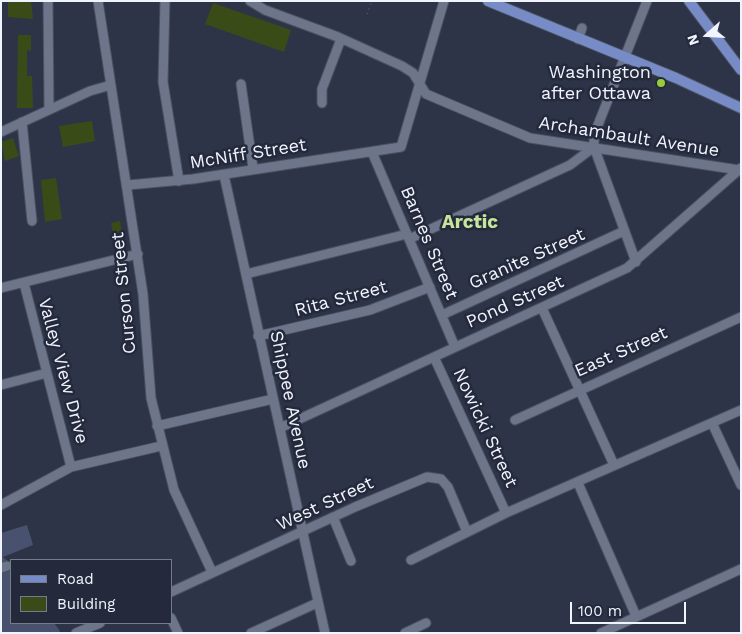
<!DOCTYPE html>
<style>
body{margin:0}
#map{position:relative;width:742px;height:634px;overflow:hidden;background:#2d3447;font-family:"Work Sans",sans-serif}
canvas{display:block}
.frame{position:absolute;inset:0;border:2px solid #f0f4fe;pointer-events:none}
.legend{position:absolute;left:10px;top:559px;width:162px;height:65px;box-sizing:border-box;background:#242a3c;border:1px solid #767b8a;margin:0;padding:6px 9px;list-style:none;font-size:15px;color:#f0f4fe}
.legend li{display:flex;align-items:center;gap:10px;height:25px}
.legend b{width:25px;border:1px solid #767b8a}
.north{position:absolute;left:682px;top:10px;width:50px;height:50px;-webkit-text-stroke:4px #242a3c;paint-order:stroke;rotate:251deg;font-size:14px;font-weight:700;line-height:20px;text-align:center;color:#f0f4fe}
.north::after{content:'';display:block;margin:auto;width:18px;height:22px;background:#f0f4fe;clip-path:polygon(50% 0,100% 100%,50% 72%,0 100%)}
.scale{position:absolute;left:570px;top:602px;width:116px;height:22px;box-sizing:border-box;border:2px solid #f0f4fe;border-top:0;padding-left:6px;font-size:15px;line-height:18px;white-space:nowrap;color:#f0f4fe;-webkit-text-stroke:4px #242a3c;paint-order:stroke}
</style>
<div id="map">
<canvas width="742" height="634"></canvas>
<div class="frame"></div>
<ul class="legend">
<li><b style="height:6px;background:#778bc6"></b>Road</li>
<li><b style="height:14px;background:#394c18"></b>Building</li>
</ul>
<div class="north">N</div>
<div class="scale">100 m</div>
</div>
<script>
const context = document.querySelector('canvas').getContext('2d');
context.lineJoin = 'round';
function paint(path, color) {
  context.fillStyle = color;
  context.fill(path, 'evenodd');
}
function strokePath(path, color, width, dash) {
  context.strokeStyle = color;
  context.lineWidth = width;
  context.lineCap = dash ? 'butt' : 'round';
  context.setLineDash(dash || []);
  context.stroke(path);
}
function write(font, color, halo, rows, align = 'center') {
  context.font = font + ' "Work Sans",sans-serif';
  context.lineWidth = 5;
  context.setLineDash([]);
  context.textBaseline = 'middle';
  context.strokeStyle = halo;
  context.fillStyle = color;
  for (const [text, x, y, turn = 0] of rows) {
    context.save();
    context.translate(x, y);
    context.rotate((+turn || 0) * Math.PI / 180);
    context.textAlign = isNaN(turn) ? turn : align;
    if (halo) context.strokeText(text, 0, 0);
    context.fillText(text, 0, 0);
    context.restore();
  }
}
paint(new Path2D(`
 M27,525l6,20 -30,12 8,7v59h43l6,8 -2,2h-57v-100z`), '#48526f');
paint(new Path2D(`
 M8,1h23l2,18 -25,-2z
 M213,3l78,27 -7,22 -79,-28z
 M18,35h13v16l-4,-1v26h5l1,32h-16z
 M92,121l3,20 -32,6 -4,-21z
 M13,138l6,18 -14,5 -4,-19z
 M56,178l6,41 -17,3 -4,-42z
 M120,221l2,12 -9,1 -2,-11z`), '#394c18');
const minor = new Path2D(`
 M48,1l1,108
 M98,1l45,293 8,104 23,92 38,82
 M165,1l-2,81 16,99
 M250,1l15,9 73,27 64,29 11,7 13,21 104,44 209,32
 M578,39l4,-11
 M241,84l12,84
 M322,103v-14l19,-50
 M22,122l10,99
 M1,132l89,-41 21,-6
 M372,152l83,195
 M224,175l101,458
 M128,185l65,-6 208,-32 43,-146
 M409,239l161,-74 24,-18
 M636,262l-42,-115v-12l53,-134
 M246,274l161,-40
 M24,283l47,184
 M1,288l137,-34
 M542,308l72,157
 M442,315l182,-84
 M258,336l112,-26 60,-23
 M434,357l72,156
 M1,385l46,-12
 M515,420l226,-103
 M712,423l29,62
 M157,426l116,-27
 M280,428l347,-160 114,-100
 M578,483l58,133
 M1,505l70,-38 90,-21
 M333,517l18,44
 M411,560l95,-47 235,-103
 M1,568l6,-2
 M171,592l184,-85 72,-30 14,2 7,8 19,45
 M171,618l7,15
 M76,633l24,-10
 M251,633l66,-30
 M405,633l21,-10
 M601,633l140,-64`);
const major = new Path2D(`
 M488,1l188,77 65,30
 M689,1l52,69`);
strokePath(minor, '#4a505f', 11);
strokePath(major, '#4a505f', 12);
strokePath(new Path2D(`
 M367,14l5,-13`), '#696f7f', 1, [1, 4]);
strokePath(minor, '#6d758a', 9);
strokePath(major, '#778bc6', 10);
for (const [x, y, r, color] of [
 [661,83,5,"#99cb36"]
]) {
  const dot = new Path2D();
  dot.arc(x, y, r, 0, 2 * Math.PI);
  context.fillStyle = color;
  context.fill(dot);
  strokePath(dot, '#242a3c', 2);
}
write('18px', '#f0f4fe', '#242a3c', [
 ["Washington",651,73],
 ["after Ottawa",651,94]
], 'right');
write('18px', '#f0f4fe', '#242a3c', [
 ["Archambault Avenue",629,137,9],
 ["McNiff Street",248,154,-9],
 ["Barnes Street",429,243,67],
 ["Granite Street",527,259,-24],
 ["Curson Street",124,293,-96],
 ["Rita Street",341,299,-15],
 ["Pond Street",515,302,-24],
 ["East Street",621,352,-24],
 ["Valley View Drive",63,371,75],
 ["Shippee Avenue",290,400,78],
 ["Nowicki Street",485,428,65],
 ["West Street",325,504,-25]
]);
write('bold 19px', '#c6e49c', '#242a3c', [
 ["Arctic",470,222]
]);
</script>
